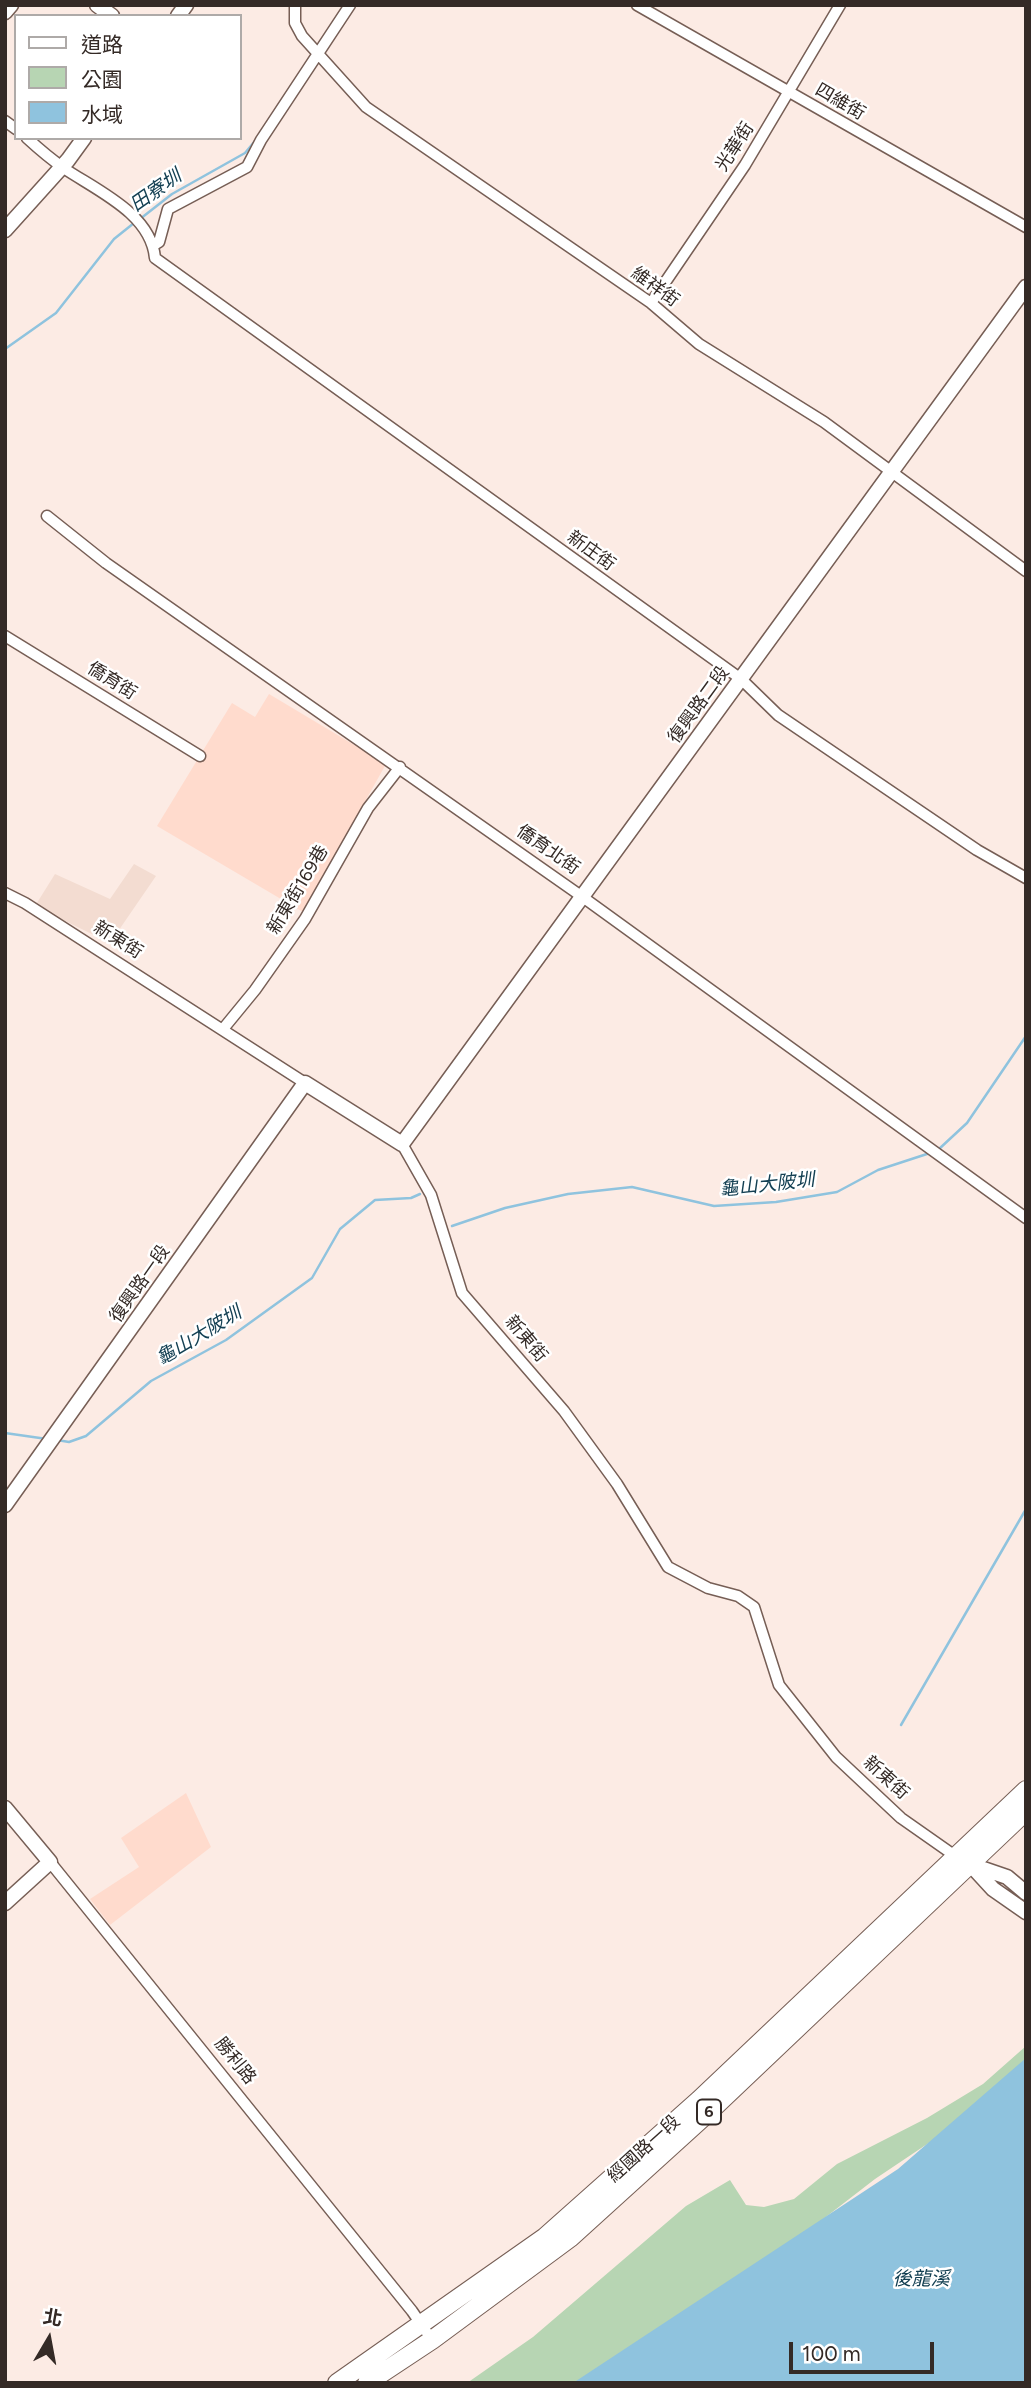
<!DOCTYPE html>
<meta charset="utf-8">
<style>
body{margin:0}
#map{position:relative;width:1031px;height:2388px;overflow:hidden;background:#fcebe4;font-family:Figtree,"Noto Sans TC",sans-serif}
canvas{display:block}
.frame{position:absolute;inset:0;border:7px solid #342a26;pointer-events:none}
.legend{position:absolute;left:14px;top:14px;width:228px;height:126px;box-sizing:border-box;background:#fff;border:2px solid #aeaaa8;margin:0;padding:9px 12px;list-style:none;font-size:21px;color:#342a26}
.legend li{display:flex;align-items:center;gap:14px;height:35px}
.legend b{width:35px;border:2px solid #aeaaa8}
.north{position:absolute;left:14px;top:2304px;width:70px;height:70px;-webkit-text-stroke:5px #fff;paint-order:stroke;rotate:10deg;font-size:19px;font-weight:700;line-height:28px;text-align:center;color:#342a26}
.north::after{content:'';display:block;margin:auto;width:24px;height:32px;background:#342a26;clip-path:polygon(50% 0,100% 100%,50% 72%,0 100%)}
.scale{position:absolute;left:789px;top:2342px;width:145px;height:32px;box-sizing:border-box;border:4px solid #342a26;border-top:0;padding-left:9px;font-size:21px;line-height:24px;white-space:nowrap;color:#342a26;-webkit-text-stroke:5px #fff;paint-order:stroke}
</style>
<div id="map">
<canvas width="1031" height="2388"></canvas>
<div class="frame"></div>
<ul class="legend">
<li><b style="height:9px;background:#fff"></b>道路</li>
<li><b style="height:19px;background:#b7d5b3"></b>公園</li>
<li><b style="height:19px;background:#8fc3de"></b>水域</li>
</ul>
<div class="north">北</div>
<div class="scale">100 m</div>
</div>
<script>
const context = document.querySelector('canvas').getContext('2d');
context.lineJoin = 'round';
function paint(path, color) {
  context.fillStyle = color;
  context.fill(path, 'evenodd');
}
function strokePath(path, color, width, dash) {
  context.strokeStyle = color;
  context.lineWidth = width;
  context.lineCap = dash ? 'butt' : 'round';
  context.setLineDash(dash || []);
  context.stroke(path);
}
function write(font, color, halo, rows, align = 'center') {
  context.font = font + ' Figtree,"Noto Sans TC",sans-serif';
  context.lineWidth = 5;
  context.setLineDash([]);
  context.textBaseline = 'middle';
  context.strokeStyle = halo;
  context.fillStyle = color;
  for (const [text, x, y, turn = 0] of rows) {
    context.save();
    context.translate(x, y);
    context.rotate((+turn || 0) * Math.PI / 180);
    context.textAlign = isNaN(turn) ? turn : align;
    if (halo) context.strokeText(text, 0, 0);
    context.fillText(text, 0, 0);
    context.restore();
  }
}
paint(new Path2D(`
 M269,694l117,70 -83,148 -146,-86 75,-123 23,14z
 M186,1793l25,54 -101,78 -20,-26 49,-32 -18,-29z`), '#ffdbcd');
paint(new Path2D(`
 M134,864l22,12 -46,67 -75,-37 20,-32 55,25z`), '#f3dcd1');
paint(new Path2D(`
 M1026,2046v16l-66,60 -85,57 -167,129 -71,75h-170l66,-46 153,-131 44,-26 16,25 18,2 30,-8 43,-35 90,-46 56,-34z`), '#b7d5b3');
paint(new Path2D(`
 M1026,2058v325h-453l325,-214z`), '#8fc3de');
strokePath(new Path2D(`
 M140,219l32,-25 73,-41 10,-12
 M5,349l51,-36 58,-74 20,-16
 M939,1149l28,-26 59,-87
 M452,1226l53,-18 63,-14 64,-7 82,19 62,-4 61,-10 41,-22 52,-17
 M5,1433l42,6
 M57,1440l12,2 17,-6 65,-55 75,-41 86,-62 28,-49 35,-29 36,-2 9,-4
 M901,1725l125,-216`), '#8fc3de', 2.5);
const minor = new Path2D(`
 M295,5v18l7,13 64,71 285,196 48,41 125,78 202,149
 M637,5l389,222
 M5,121l11,8
 M27,138c12,11 25,22 38,31 33,22 86,45 90,89l586,421 37,36 199,135 49,28
 M154,245l5,-3 9,-33 79,-42 14,-27 89,-135
 M651,303l94,-138 95,-160
 M47,516l59,47 478,335 442,320
 M5,636l195,120
 M5,893l20,10 280,180
 M223,1029l32,-39 50,-71 63,-111 32,-41
 M402,1144l29,51 31,98 102,118 53,73 51,83 40,21 30,8 16,11 25,78 57,72 65,61 57,40
 M50,1862l362,449 20,29`);
const tertiary = new Path2D(`
 M97,5l15,11
 M5,12l6,-7
 M178,16l8,-11
 M5,230l63,-70 16,-22
 M5,1505l300,-422 97,61 624,-857
 M5,1808l45,54 -45,41
 M970,1864l23,25 33,23
 M972,1865l35,12 19,16`);
const primary = new Path2D(`
 M337,2383l208,-146 154,-137 327,-310
 M367,2383l65,-43 138,-102 140,-127 316,-300`);
strokePath(minor, '#765e55', 13);
strokePath(tertiary, '#765e55', 17);
strokePath(primary, '#765e55', 20);
strokePath(minor, '#fff', 10);
strokePath(tertiary, '#fff', 14);
strokePath(primary, '#fff', 18);
for (const [x, y, w] of [
 [709,2112,24]
]) {
  const box = new Path2D();
  box.roundRect(x - w / 2, y - 12.5, w, 25, 5);
  context.fillStyle = '#fff';
  context.fill(box);
  strokePath(box, '#342a26', 2);
}
write('bold 16px', '#342a26', null, [
 ["6",709,2112]
]);
write('18px', '#342a26', '#fff', [
 ["四維街",840,102,30],
 ["光華街",735,147,-57],
 ["維祥街",655,287,36],
 ["新庄街",591,551,36],
 ["僑育街",112,681,32],
 ["復興路二段",699,705,-54],
 ["僑育北街",548,850,35],
 ["新東街169巷",298,890,-59],
 ["新東街",118,940,32],
 ["復興路一段",140,1284,-55],
 ["新東街",526,1339,50],
 ["新東街",886,1778,42],
 ["勝利路",235,2061,51],
 ["經國路一段",644,2149,-42]
]);
write('italic 19px', '#144053', '#fff', [
 ["田寮圳",156,191,-35],
 ["龜山大陂圳",767,1185,-6],
 ["龜山大陂圳",199,1336,-31],
 ["後龍溪",921,2279]
]);
</script>
